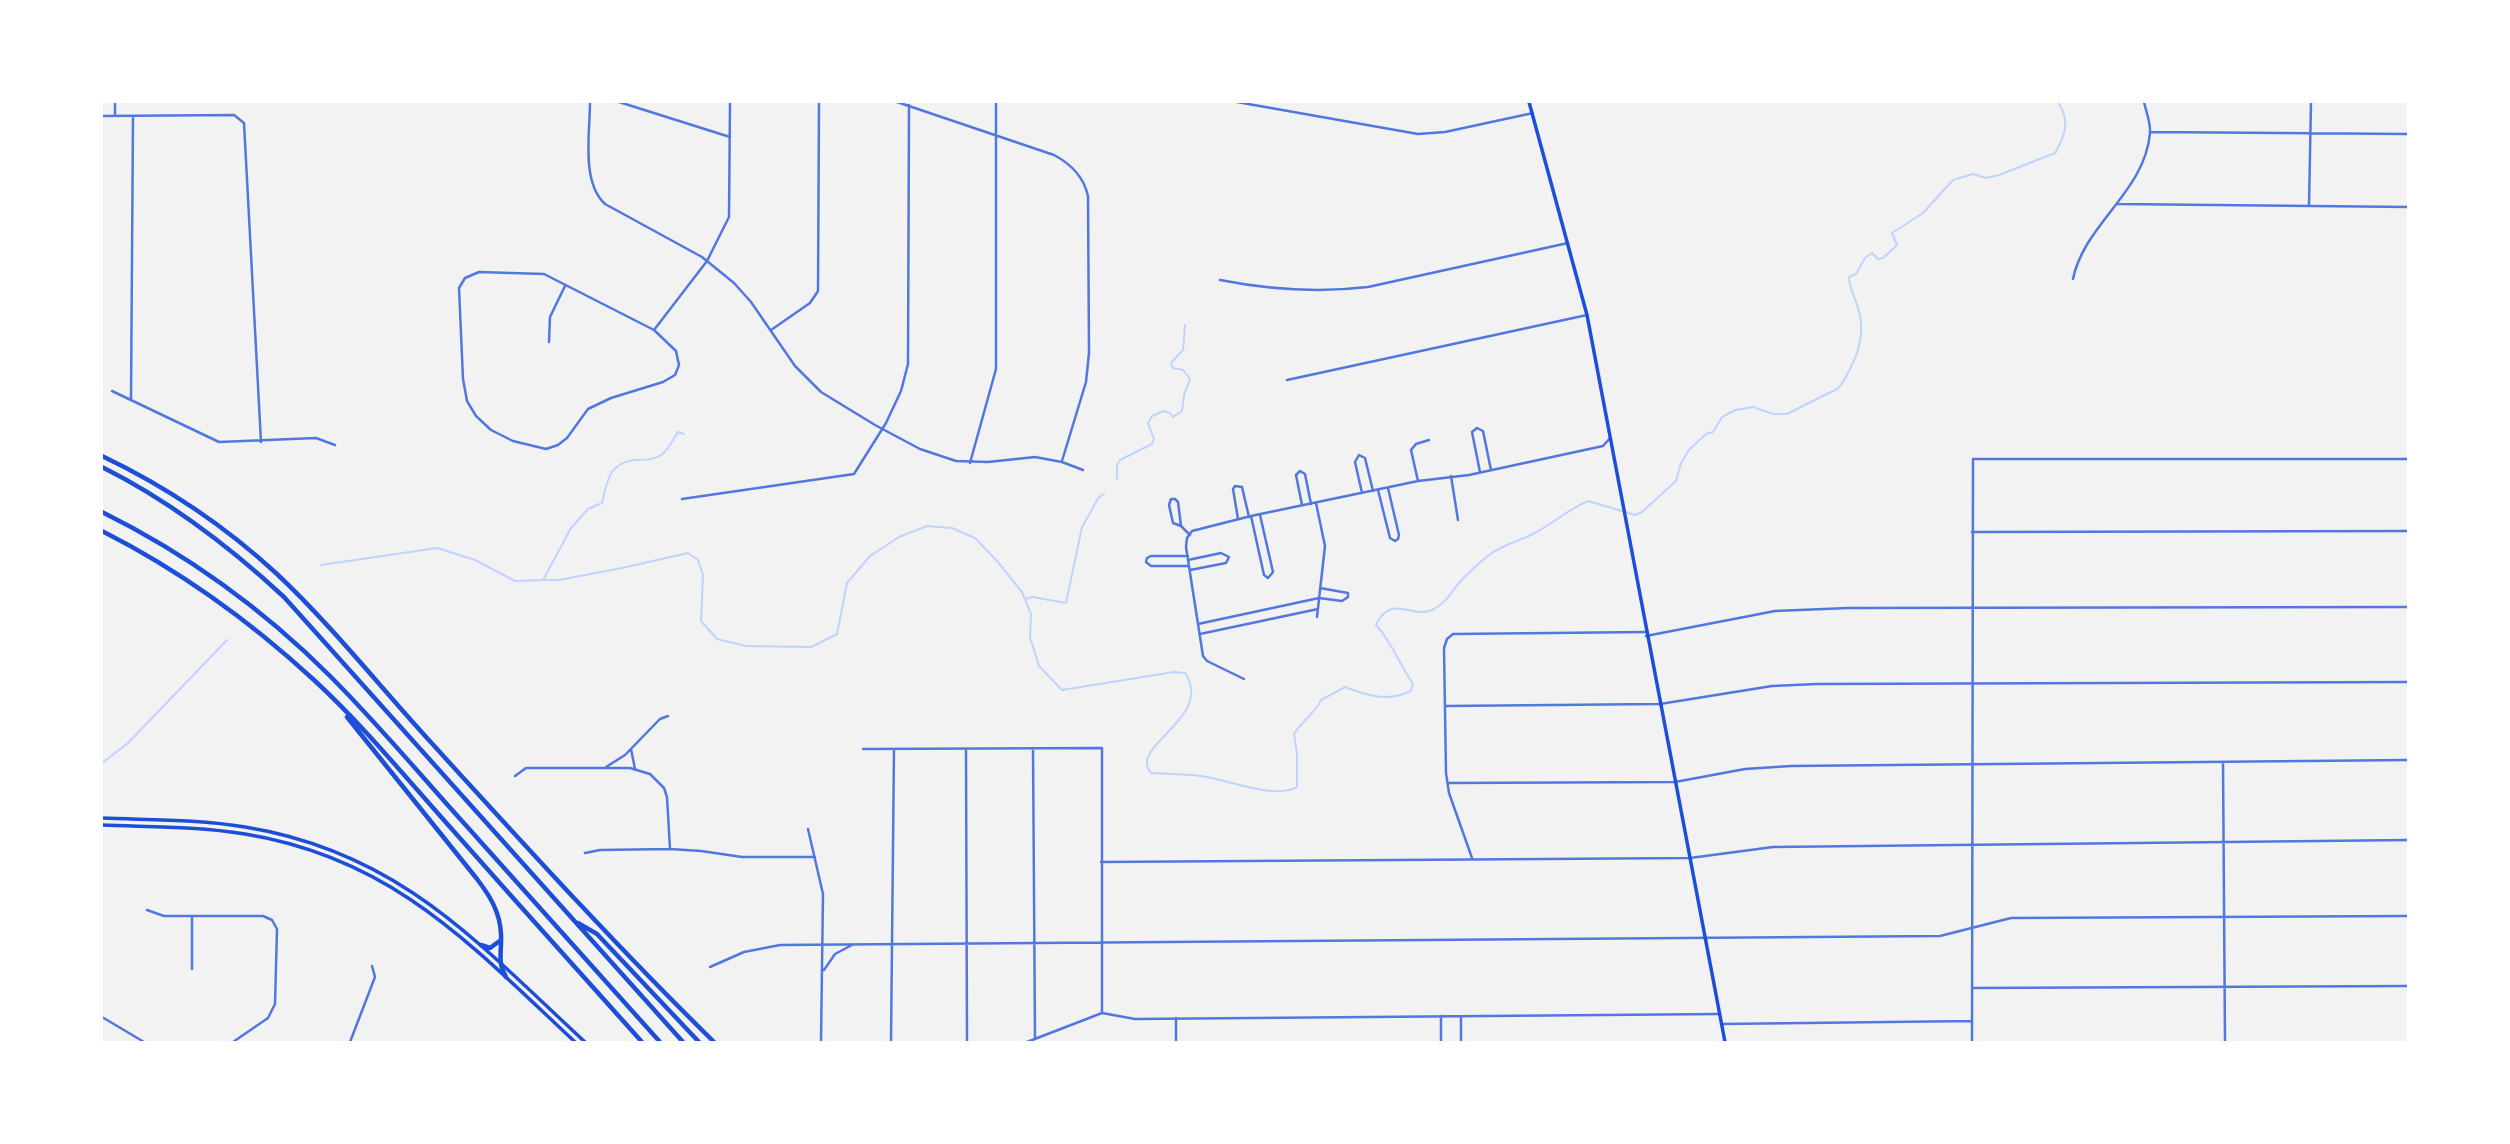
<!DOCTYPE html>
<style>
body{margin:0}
#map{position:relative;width:2510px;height:1144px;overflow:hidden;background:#f2f2f2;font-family:"DM Sans",sans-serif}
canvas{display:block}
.frame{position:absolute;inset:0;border:103px solid #fff;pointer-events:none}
</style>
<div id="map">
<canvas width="2510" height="1144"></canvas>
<div class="frame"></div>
</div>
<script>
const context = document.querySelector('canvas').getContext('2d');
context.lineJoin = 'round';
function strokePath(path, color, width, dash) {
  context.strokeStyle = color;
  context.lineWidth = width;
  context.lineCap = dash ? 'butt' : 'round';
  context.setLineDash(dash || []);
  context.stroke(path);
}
strokePath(new Path2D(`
 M1117,479v-14l3,-5 32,-16 2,-5 -6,-16 4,-7 12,-5 6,2 3,4 9,-6 2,-16 6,-16 -7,-9 -10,-2 -2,-5 12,-13 2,-25
 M321,565l116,-17 38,12 40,21 28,-1h16l63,-12 66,-15 10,7 5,15 -2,46 16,18 29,7 65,1 26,-13 10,-51 23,-27 29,-19 28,-11 25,2 23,10 22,23 25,31 9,22 -1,23 9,29 23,24 112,-18 11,1c30,45 -58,73 -34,100 17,1 33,1 50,3 25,3 74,24 96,11v-33l-3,-20c7,-12 23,-23 27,-34l24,-13c23,9 43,15 66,4l2,-7c-13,-19 -22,-43 -37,-59 14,-32 37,-6 56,-15 12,-5 18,-16 26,-26 9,-10 21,-21 31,-29 13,-10 30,-14 44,-21 19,-10 36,-25 55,-33l47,14 7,-3 34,-31 5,-18 8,-13 17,-16 7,-2 9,-15 13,-7 18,-3 20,7h14l50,-25c6,-5 8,-11 12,-18 11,-21 16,-40 9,-63 -3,-12 -9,-19 -9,-31l7,-3 9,-16 7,-5 6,6 5,-1 14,-13 -5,-12 31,-20 30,-33 20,-6 13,4 13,-3 56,-22c11,-18 15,-33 3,-51
 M543,580l28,-52 17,-19 14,-6c5,-25 9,-42 36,-43 7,0 17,-1 23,-5 7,-4 12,-16 17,-23l6,2
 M1025,599l8,-2 33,6 16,-76 17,-30 5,-3
 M102,763l26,-20 99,-103`), '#bfd3fe', 2);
strokePath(new Path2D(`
 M115,102v14
 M590,102c0,31 -9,80 15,102l97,53 32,26 17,19 44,64 26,26 54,33 45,24 36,12 32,1 47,-5 27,5 21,8
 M619,102l111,35
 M897,102l157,53c17,9 30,23 34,41l1,157 -3,29 -24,79
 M1237,102l181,32 27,-2 88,-19
 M102,116l132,-1 10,8 17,319
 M2151,132l257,2
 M2118,204l290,3
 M2309,206l2,-104
 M479,272l65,2 110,56 22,21 3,14 -4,10 -12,7 -52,16 -23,11 -21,29 -9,7 -12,4 -33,-8 -22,-11 -15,-14 -9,-15 -4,-22 -4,-91 6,-10z
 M2073,279c11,-55 72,-87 77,-146 1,-9 -4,-22 -6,-31
 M1220,280c51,10 97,13 148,7l200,-44
 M654,330l53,-69 22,-44 1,-115
 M771,330l39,-27 8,-12 1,-189
 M549,342l1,-25 15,-31
 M1287,380l300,-65
 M112,391l107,51 97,-4 19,7
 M131,399l2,-283
 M970,463l26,-94v-267
 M1480,472l-8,-40 5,-4 6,3 8,39
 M1451,476l7,44
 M1418,481l-7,-31 5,-6 13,-4
 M1378,490l12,48 5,3 3,-2 1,-4 -11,-47
 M1362,493l-7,-31 4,-7 6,3 8,33
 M682,499l172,-25 32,-51 15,-32 7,-27 1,-259
 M1316,503l9,43 -8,71
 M1302,505l-6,-30 4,-4 5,3 6,30
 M1251,516l13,59 4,3 5,-6 -13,-57
 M1238,519l-5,-30 2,-3 7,1 7,30
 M1181,526l-3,-24 -3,-3h-4l-2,6 4,18 8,3 9,9
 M1972,532l436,-1
 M1188,556h-37l-4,2 -1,4 5,4h38
 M1188,560l33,-7 8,4 -3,6 -36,7
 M1198,624l121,-26 23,3 6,-4v-4l-28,-5
 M1200,634l118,-25
 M1646,636l129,-25 73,-3 560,-1
 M1244,679l-37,-18 -4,-5 -17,-109 1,-9 5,-7 59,-15 167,-35 51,-6 134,-29 7,-8
 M1446,706l214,-2 112,-18 45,-2 591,-2
 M1033,748l2,291
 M631,749l4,20
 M863,749l239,-1v265
 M966,750l1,292
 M2223,762l2,280
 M606,767l19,-12 35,-36 8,-3
 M515,776l11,-8h104l20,6 14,14 3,9 3,52
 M1448,783l227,-1 70,-13 46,-3 617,-6
 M808,829l15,65 -2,148
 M585,853l15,-3 70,-1 31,2 41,6h73
 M1472,858l-23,-65 -3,-20 -2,-125 3,-9 6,-5 193,-2
 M1101,862l589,-4 83,-11 635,-7
 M147,910l17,6h99l9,4 5,9 -2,75 -7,14 -35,24
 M192,916v53
 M710,967l34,-15 36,-7 1160,-9 71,-18 397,-2
 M824,970l11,-16 17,-9
 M1972,988l436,-2
 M1176,1018v24
 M1722,1024l250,-3
 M350,1042l25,-65 -3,-11
 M891,1042l3,-293
 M1027,1042l75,-29 33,6 585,-5
 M1441,1042v-26
 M1461,1042v-24
 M1972,1042l1,-583h435`), '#5277de', 2.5);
strokePath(new Path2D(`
 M102,1017l42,25`), '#5277de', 2.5);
strokePath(new Path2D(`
 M1529,102l58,213 138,727
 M102,818c47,2 96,1 143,9 154,25 232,115 340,215
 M102,825c47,2 95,1 143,9 148,24 226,111 330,208`), '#1d4ed8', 3.5);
strokePath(new Path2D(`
 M102,456c63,30 123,70 175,118 54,51 100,109 150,164 94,103 188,207 287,304
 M102,467c68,34 126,78 182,130l399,445
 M102,512c83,41 162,98 228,164 46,46 88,96 132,145 66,74 132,147 198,221
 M102,531c77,39 148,90 212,149 52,48 97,104 144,156 61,69 123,138 184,206
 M347,717l130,162c13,17 23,33 24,55 1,16 -4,29 5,43
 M578,923l19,11 102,108
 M481,945l9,3 11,-8`), '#1d4ed8', 4.5);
</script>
